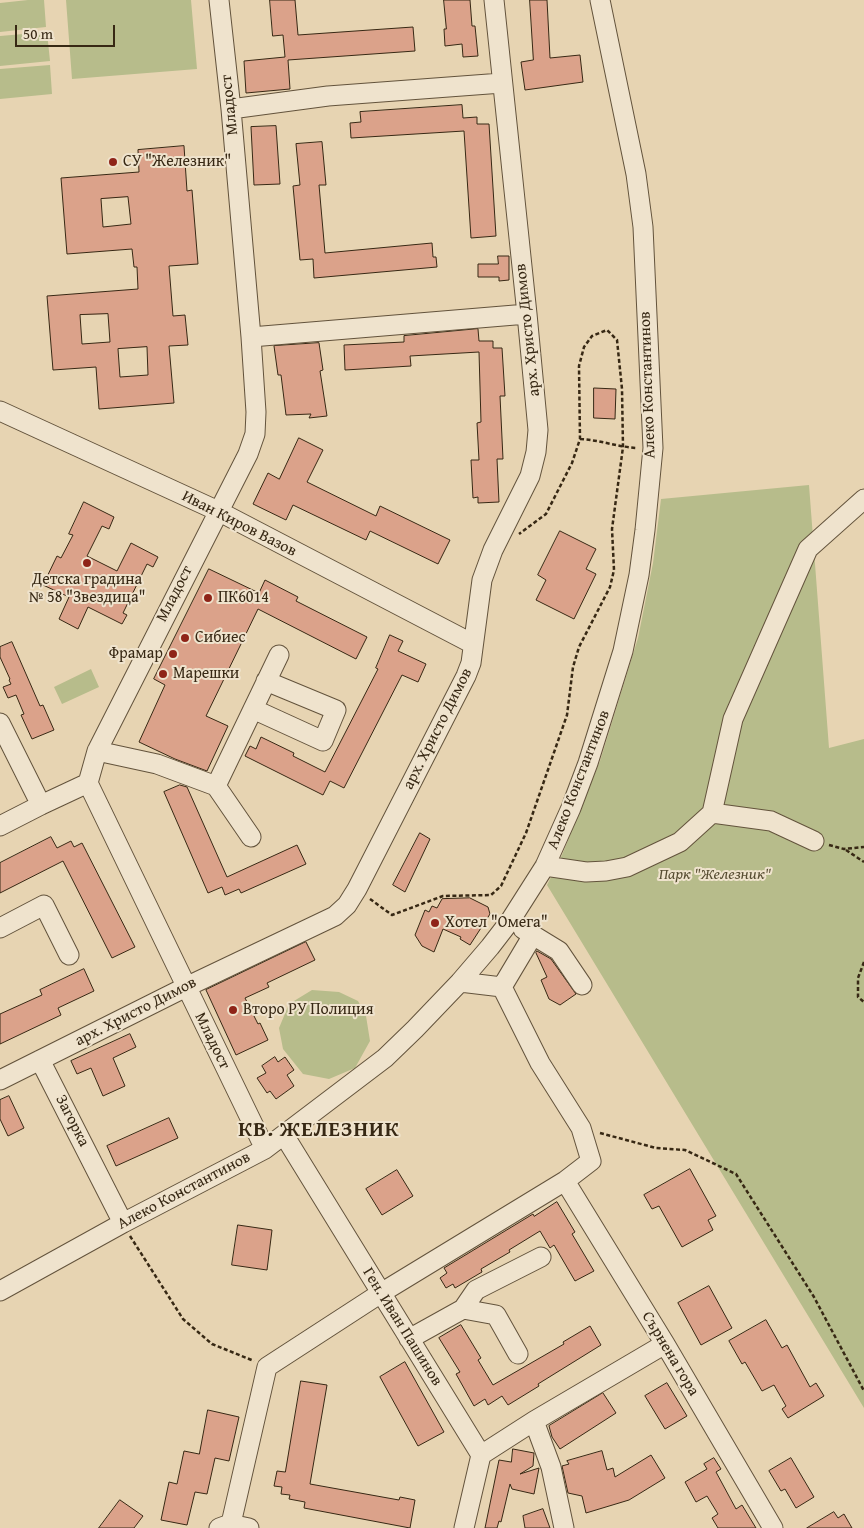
<!DOCTYPE html>
<meta charset="utf-8">
<style>
body{margin:0}
#map{position:relative;width:864px;height:1528px;overflow:hidden;background:#e7d4b2;font-family:"Gentium Book Plus",serif}
canvas{display:block}
.scale{position:absolute;left:15px;top:25px;width:100px;height:22px;box-sizing:border-box;border:2px solid #372814;border-top:0;padding-left:6px;font-size:15px;line-height:18px;white-space:nowrap;color:#372814;-webkit-text-stroke:4px #efe3cd;paint-order:stroke}
</style>
<div id="map">
<canvas width="864" height="1528"></canvas>
<div class="scale">50 m</div>
</div>
<script>
const context = document.querySelector('canvas').getContext('2d');
context.lineJoin = 'round';
function paint(path, color) {
  context.fillStyle = color;
  context.fill(path, 'evenodd');
}
function strokePath(path, color, width, dash) {
  context.strokeStyle = color;
  context.lineWidth = width;
  context.lineCap = dash ? 'butt' : 'round';
  context.setLineDash(dash || []);
  context.stroke(path);
}
function write(font, color, halo, rows, align = 'center') {
  context.font = font + ' "Gentium Book Plus",serif';
  context.lineWidth = 4;
  context.setLineDash([]);
  context.textBaseline = 'middle';
  context.strokeStyle = halo;
  context.fillStyle = color;
  for (const [text, x, y, turn = 0] of rows) {
    context.save();
    context.translate(x, y);
    context.rotate((+turn || 0) * Math.PI / 180);
    context.textAlign = isNaN(turn) ? turn : align;
    if (halo) context.strokeText(text, 0, 0);
    context.fillText(text, 0, 0);
    context.restore();
  }
}
paint(new Path2D(`
 M28,0h16l2,27 -46,5v-29z
 M66,0h125l6,69 -125,10z
 M47,32l3,29 -50,5v-30z
 M50,65l2,29 -52,5v-30z
 M809,485l20,263 35,-9v669l-317,-523 15,-30 38,-94 38,-123 15,-75 8,-64z
 M91,669l8,18 -37,17 -8,-17z
 M312,990l27,2 19,9 8,15 4,25 -15,27 -26,11 -26,-5 -20,-25 -4,-21 10,-24z`), '#b7bc8b');
const building = new Path2D(`
 M270,0h25l3,35 115,-8 2,24 -127,9 2,29 -44,4 -2,-32 41,-4 -2,-22 -10,1z
 M444,0h26l2,26h3l3,30 -15,1 -1,-13 -17,2 -1,-17h2z
 M530,0h17l3,58 30,-3 3,27 -58,8 -4,-28 12,-2z
 M462,105l1,13 14,-1v7h12l7,112 -25,2 -7,-107 -113,7 -1,-15 11,-1 -1,-10z
 M276,126l4,58 -26,1 -3,-58z
 M322,142l4,43h-7l6,68 107,-10 1,14h3l1,10 -123,11 -1,-19 -13,1 -7,-74 7,-1 -4,-41z
 M184,146l3,45 5,-1 6,74 -29,2 4,50 12,-1 3,30 -19,1 5,57 -75,6 -3,-42 -43,3 -6,-74 91,-7 -1,-22h-3l-2,-18 -65,5 -6,-76 78,-6 -1,-22zM128,197l3,27 -28,3 -2,-28zM108,314l2,28 -28,2 -2,-29zM147,347l1,28 -28,2 -2,-28z
 M498,256h11v24l-10,1v-4h-21v-13h20z
 M478,329l1,12h14v7h9l3,48h-5l3,63h-6l2,43 -21,1v-6l-5,1 -2,-38h8l-2,-37 4,-1 -2,-70 -69,4 1,10 -66,4 -1,-25 60,-3v-6z
 M319,343l4,27 -3,1 7,45 -18,2 2,-4 -25,1 -5,-40h-3l-4,-29z
 M594,388l22,1 -1,30 -21,-1z
 M299,438l24,12 -16,32 69,34 4,-10 70,34 -12,24 -68,-33 -4,9 -73,-35 -7,15 -33,-16 15,-31 11,6z
 M84,502l30,15 -5,12 -7,-3 -15,30 30,15 14,-28 27,14 -5,10 -6,-3 -24,49 4,2 -5,9 -34,-17 -10,22 -19,-10 10,-22 -26,-12 14,-29 4,2 12,-23 -4,-1z
 M560,531l36,18 -10,20 10,5 -22,45 -38,-19 10,-20 -8,-5z
 M209,569l50,24 6,-13 33,17 -2,4 71,36 -11,22 -98,-50 -52,107 22,10 -21,45 -32,-12 -36,-17 26,-57 -11,-6z
 M390,635l13,6 -5,10 28,13 -8,18 -16,-7 -58,113 -14,-7 -7,14 -78,-39 5,-10 6,3 5,-12 33,16 -1,3 32,16 53,-103 -2,-1z
 M12,642l28,64 3,-1 11,25 -22,9 -11,-24 3,-1 -8,-19 -8,3 -5,-11 8,-3 -2,-4 1,-1 -10,-22v-10z
 M180,785l7,2 40,90 70,-32 9,19 -65,29 -2,-4 -14,6 -3,-8 -14,6 -44,-101z
 M420,833l10,6 -25,53 -12,-7z
 M51,837l6,11 14,-7 3,6 8,-4 53,104 -23,11 -49,-97 -63,32v-30z
 M470,898l18,9 2,7 -20,31 -10,-6 1,-2 -18,-8 -9,23 -12,-6 -7,-11 10,-25 4,2 3,-6 5,2 5,-9z
 M306,942l9,18 -48,23 2,4 -24,11 13,26 2,-1 8,17 -32,15 -30,-65z
 M537,951l14,8 25,35 -16,11 -11,-6 -8,-19 6,-3 -11,-24z
 M84,969l10,22 -36,17 3,7 -61,29v-30l42,-19 -2,-5z
 M130,1034l6,13 -23,11 12,28 -22,10 -12,-28 -14,6 -6,-13z
 M275,1057l3,5 7,-5 9,13 -7,5 7,11 -18,13 -6,-8 -3,2 -10,-15 9,-5 -4,-7z
 M9,1096l15,32 -16,8 -8,-17v-19z
 M169,1118l9,20 -62,28 -9,-20z
 M690,1169l26,47 -8,4 5,10 -31,17 -23,-41 -7,3 -8,-14z
 M397,1170l16,26 -31,19 -16,-26z
 M557,1202l18,30 -3,2 22,37 -19,10 -21,-36 -4,3 -10,-17 -31,19 1,2 -29,17 1,3 -27,16 -2,-4 -7,4 -6,-10 7,-5 -3,-5 89,-54 1,2z
 M238,1225l34,5 -5,40 -35,-5z
 M709,1286l23,42 -31,17 -23,-42z
 M766,1320l16,28 5,-3 23,42 6,-4 8,13 -36,22 -6,-9 4,-3 -12,-21 -12,6 -17,-29 -3,2 -13,-23z
 M461,1325l20,33 -3,2 15,25 71,-41 -1,-2 27,-16 11,19 -63,39 1,2 -31,19 -6,-9 -14,9 -3,-6 -11,7 -18,-32 4,-2 -21,-34z
 M405,1362l39,70 -26,14 -38,-69z
 M301,1381l26,4 -17,99 89,16 1,-3 15,3 -5,28 -106,-20 1,-6 -16,-3 1,-4 -9,-1 1,-7 -8,-1 3,-15 8,1z
 M667,1383l20,33 -22,13 -20,-33z
 M603,1393l13,20 -56,36 -8,-12 -3,-11z
 M208,1410l31,7 -10,44 -14,-3 -8,36 -12,-2 -8,33 -26,-5 8,-38 8,2 7,-33 15,3z
 M513,1449l21,4 -1,13 -13,8 19,-6 -5,26 -22,-5 -2,-5 -9,38 -2,-1 -2,7h-12l14,-68 12,2z
 M602,1451l5,19 6,-2 2,9 36,-22 14,23 -36,22 -43,13 -4,-17 -14,-3 -6,-27 7,-2 -2,-3z
 M714,1458l7,11 -5,3 20,37 6,-4 14,23h-38l-6,-10 6,-4 -11,-18 -11,6 -11,-20 22,-13 -3,-5z
 M791,1458l23,39 -18,11 -11,-19 -4,2 -12,-20z
 M120,1500l23,16 -9,12h-35z
 M543,1509l7,19h-25l-2,-12z
 M834,1512l4,6 6,-4 8,14h-45z`);
paint(building, '#dba28a');
strokePath(building, '#372814', 1);
const minor = new Path2D(`
 M219,0l12,109 20,228 5,75 -1,22 -7,20 -151,297 -9,32 177,366
 M231,109l97,-13 174,-13
 M251,337l276,-23
 M0,411l218,100 255,133
 M253,709l70,32 13,-31 -70,-29
 M0,723l41,82
 M97,751l60,13 59,22 63,-131
 M216,786l35,51
 M712,813l21,-94 75,-170 56,-50
 M0,826l41,-21 47,-22
 M545,866l41,6 20,-1 21,-4 53,-25 32,-29 59,8 43,20
 M0,928l44,-23 25,50
 M523,929l36,22 23,34
 M460,982l42,5 31,-52
 M40,1060l83,163
 M0,1080l186,-93 149,-71 12,-11 10,-16 109,-213 5,-13 11,-83 11,-30 37,-74 6,-24 2,-22 -11,-116 -33,-314
 M284,1135l197,320 -17,73
 M565,1181l100,163 108,184
 M0,1291l123,-68 142,-74 120,-91 30,-29 45,-47 30,-35 20,-26 35,-55 26,-58 17,-45 35,-112 16,-76 6,-45 8,-82 -10,-221 -7,-53 -36,-174
 M463,1309l13,-19 65,-33
 M409,1339l54,-30 33,6 22,39
 M534,1421l17,46 13,61
 M481,1455l53,-34 131,-77
 M219,1528l11,-4 19,4
 M230,1528l37,-161 114,-74 184,-112 26,-20 -10,-33 -41,-65 -38,-76`);
strokePath(minor, '#63533c', 21);
strokePath(new Path2D(`
 M580,439c20,1 38,8 57,9
 M829,845l15,4 20,-2
 M846,850l18,12
 M370,899l22,16 51,-19 48,-1 10,-9 25,-53 41,-118 6,-48 6,-20 31,-60 4,-17 -2,-41 11,-82 -1,-58 -5,-49 -10,-10 -15,6 -8,11 -5,19 1,73 -8,24 -26,51 -27,20
 M864,962l-6,16v19l6,5
 M600,1133l56,15 29,2 51,24 78,123 50,94
 M130,1236l53,83 29,25 42,17`), '#372814', 2.5, [4, 2.5]);
strokePath(minor, '#efe3cd', 19);
for (const [x, y, r, color] of [
 [113,162,5,"#8f2418"],
 [87,563,5,"#8f2418"],
 [208,598,5,"#8f2418"],
 [185,638,5,"#8f2418"],
 [173,654,5,"#8f2418"],
 [163,674,5,"#8f2418"],
 [435,923,5,"#8f2418"],
 [233,1010,5,"#8f2418"]
]) {
  const dot = new Path2D();
  dot.arc(x, y, r, 0, 2 * Math.PI);
  context.fillStyle = color;
  context.fill(dot);
  strokePath(dot, '#efe3cd', 2);
}
write('16px', '#372814', '#efe3cd', [
 ["Младост",230,105,-96],
 ["арх. Христо Димов",528,330,-96],
 ["Алеко Константинов",648,385,-92],
 ["Иван Киров Вазов",239,524,27],
 ["Младост",175,594,-63],
 ["арх. Христо Димов",438,729,-63],
 ["Алеко Константинов",579,780,-69],
 ["арх. Христо Димов",136,1012,-27],
 ["Младост",212,1041,64],
 ["Загорка",72,1121,63],
 ["Алеко Константинов",184,1191,-28],
 ["Ген. Иван Пашинов",402,1327,58],
 ["Сърнена гора",670,1354,59]
]);
write('16px', '#372814', '#efe3cd', [
 ["СУ \"Железник\"",123,162],
 ["Детска градина",87,580,"center"],
 ["№ 58 \"Звездица\"",87,598,"center"],
 ["ПК6014",218,598],
 ["Сибиес",195,638],
 ["Фрамар",163,654,"right"],
 ["Марешки",173,674],
 ["Хотел \"Омега\"",445,923],
 ["Второ РУ Полиция",243,1010]
], 'left');
write('italic 16px', '#574d32', '#efe3cd', [
 ["Парк \"Железник\"",715,875]
]);
context.letterSpacing = '1px';
write('bold 21px', '#372814', '#efe3cd', [
 ["КВ. ЖЕЛЕЗНИК",319,1131]
]);
context.letterSpacing = '0px';
</script>
